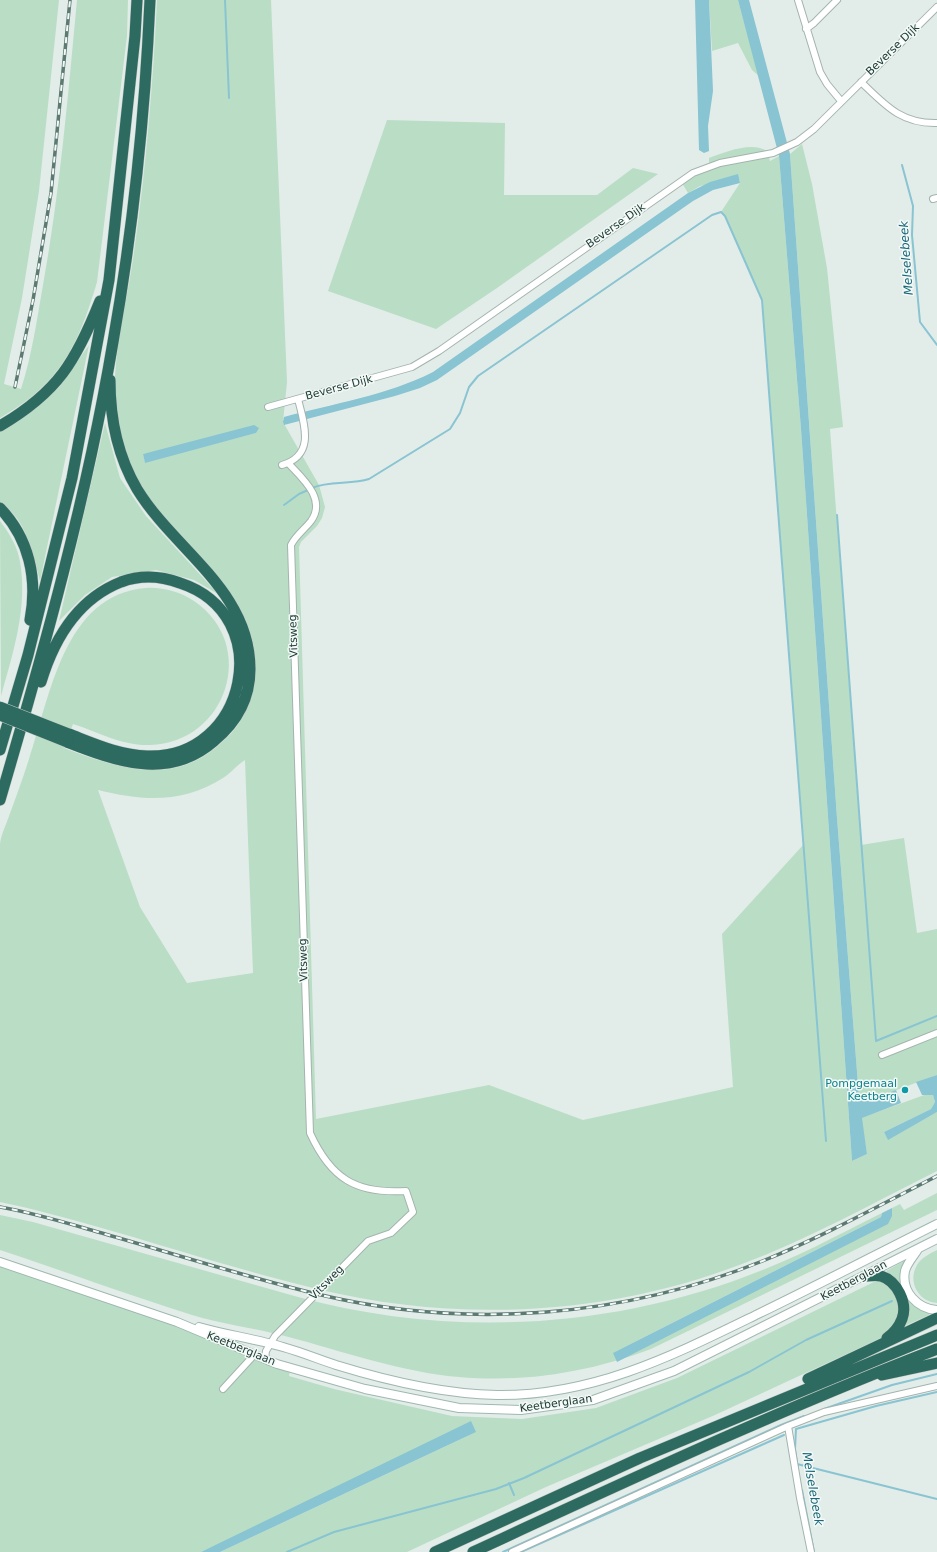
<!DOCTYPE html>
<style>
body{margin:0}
canvas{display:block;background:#e2ece8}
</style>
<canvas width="937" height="1552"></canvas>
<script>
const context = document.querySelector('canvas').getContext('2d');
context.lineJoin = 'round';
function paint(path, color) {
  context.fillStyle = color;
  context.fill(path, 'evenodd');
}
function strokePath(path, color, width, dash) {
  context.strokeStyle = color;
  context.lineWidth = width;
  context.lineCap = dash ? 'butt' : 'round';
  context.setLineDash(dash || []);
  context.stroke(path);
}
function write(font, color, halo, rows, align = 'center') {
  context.font = font + ' "DejaVu Sans",sans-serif';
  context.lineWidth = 3;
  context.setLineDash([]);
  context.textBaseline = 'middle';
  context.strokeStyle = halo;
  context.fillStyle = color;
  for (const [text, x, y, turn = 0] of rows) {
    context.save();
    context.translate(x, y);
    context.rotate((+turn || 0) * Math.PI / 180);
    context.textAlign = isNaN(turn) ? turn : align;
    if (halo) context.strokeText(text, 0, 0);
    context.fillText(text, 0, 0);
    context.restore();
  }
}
paint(new Path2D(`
 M0,0h59l-20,191 -17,107 -18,86 17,5c11,-34 16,-70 22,-104 17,-94 25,-190 34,-285h51l-1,36 -30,246c-19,64 -37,102 -97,136z
 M157,0h114l16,382 -4,40 36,63 6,22 -3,11 -5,8 -16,16 -2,5 17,572 173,-34 94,35 150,-33 -11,-153 82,-90 -42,-544 -37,-84 -4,-4 19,-29 -1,-4 -39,7 -12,7 -6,-10 27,-14v-11c16,-6 43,-17 58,-7l3,10 9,-5 22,273 51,732 15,-7 -6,-36 66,-24 6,1 2,7 -4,7 -47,23 4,7 49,-27v59c-64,32 -128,68 -195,93 -135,52 -285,59 -425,25 -71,-17 -142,-40 -212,-60 -35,-10 -70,-20 -105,-27 0,-81 0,-161 0,-242 0,-38 0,-77 0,-116 1,-9 6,-19 9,-28 7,-19 14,-38 20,-57 21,-62 35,-165 117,-171 17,-1 34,4 48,13 65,44 33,142 -44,144 -28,1 -52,-13 -77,-21l-10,26 1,-2c54,20 107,39 155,-3 18,-15 27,-30 33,-52 21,-79 -53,-132 -96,-185 -18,-23 -32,-50 -38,-78 -11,-60 8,-119 16,-178 12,-84 19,-168 23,-252zM256,433l-111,29 -2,-8zM245,760l8,213 -66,10 -47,-76 -42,-117c45,11 84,14 125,-12 8,-5 14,-13 22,-18z
 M709,0h29l21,76 -7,-6 -14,-27 -26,8z
 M387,120l118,3 -1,72h93l36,-27 25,6 -161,114 -61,41 -108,-38z
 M802,144l10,40 15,84 16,159 -13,2 31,416 43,-7 13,95 20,-4v146l-70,26 -8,-4 -22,-279 -47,-664z
 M89,345l-49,236c-8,-30 -13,-61 -40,-79v-71l24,-14 35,-30z
 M105,423l15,55 26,38 72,78 -24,-14 -38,-10 -44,7 -27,18 -26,26z
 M0,521c9,12 18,26 20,41 8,45 -7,91 -19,134z
 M937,1193v17l-286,139c-61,23 -126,34 -192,28 -59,-5 -117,-26 -174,-41 -31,-8 -63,-12 -93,-21 -64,-20 -128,-44 -192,-65v-35l33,7 265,75c147,40 306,33 449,-21 47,-17 91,-41 135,-63l-1,4 -268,136 279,-137v-8l8,-4 4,6z
 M937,1250v53c-18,-1 -30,-21 -20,-38 4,-7 12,-11 20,-15z
 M908,1259l-5,12 7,29 5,6 14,7v2l-27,12 -4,-44 -12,-12z
 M0,1266l181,61 109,44 -1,5 45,13 118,27 70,3 74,-11 81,-30 199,-97c18,-2 30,27 20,42 -3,5 -9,10 -13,14l-168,78 -169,72 -139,65h-187l256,-120 -275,120h-201z`), '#badec5');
paint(new Path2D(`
 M695,0h14l4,91 -5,35 1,25 -5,2 -5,-3z
 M738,0h11l41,154 47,664 22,279 8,4 29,-11 5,13 -39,15 5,36 -15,7 -51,-732 -22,-273z
 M738,174l2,9 -27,7 -20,11 -256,179 -17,8 -25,8 -111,29 -1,-3 1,-5c48,-13 104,-22 149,-45l255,-179 22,-11z
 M254,425l5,3 -3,5 -111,30 -2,-9z
 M937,1075v37l-49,28 -4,-8 47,-23 4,-7 -2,-7h-11l-6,-13z
 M892,1208v8l-4,8 -271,138 -4,-9 268,-136 1,-4z
 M471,1421l5,11 -256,120h-19z`), '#89c4d2');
strokePath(new Path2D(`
 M225,0l4,98
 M902,165l11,41 -1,29 8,87 17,23
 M312,488c17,-8 39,-3 57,-9l81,-50 10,-16 9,-26 9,-11 234,-161 9,-3 4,4 37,84 64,841
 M284,505l15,-11 9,-4
 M837,515l39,526 61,-25
 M824,1409l68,-24 45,-11
 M797,1464l140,35
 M798,1470l-3,-21 1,-20 80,-23 61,-14
 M509,1483l5,12
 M802,1490l12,62
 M287,1552l47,-20 162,-43 28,-11 225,-106 57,-32 86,-39
 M503,1552l278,-127 23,-9
 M521,1552l263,-117`), '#89c4d2', 2);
const street = new Path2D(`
 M798,0l22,72 7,12 14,17
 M806,29l8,-6 23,-23
 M861,82c24,23 40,42 76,41
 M933,199l4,-1
 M268,407l144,-40 27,-16 254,-178 27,-10 53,-10 24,-11 17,-13 123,-122
 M282,465c34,-10 22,-41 16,-66
 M882,1055l55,-22
 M265,1359l1,-8 9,-15 93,-95 23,-8 22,-21 -7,-21c-50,3 -75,-12 -96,-58l-19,-588c5,-10 13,-15 20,-24 16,-22 -9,-43 -23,-58
 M223,1389l32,-35
 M788,1426l12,72 11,54
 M512,1552l276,-126 36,-14 113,-26`);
const secondary = new Path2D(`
 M918,1249c-4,7 -11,14 -13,22 -4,21 13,38 32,39
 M0,1262l177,60 100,42 88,25 94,19 62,2 72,-10 81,-29 263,-132
 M199,1327c28,8 57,12 84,20 18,5 35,12 53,18 52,16 106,29 161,30 97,1 177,-40 261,-81 60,-29 119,-60 179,-90`);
const highway = new Path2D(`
 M0,426c58,-34 76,-65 100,-125
 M0,508c29,30 38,71 30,112
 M41,682c13,-43 37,-83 80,-100 19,-7 40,-6 59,1 98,32 67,177 -33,173 -28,-1 -52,-12 -78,-22
 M67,742c49,19 101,39 147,-1 23,-19 36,-42 36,-72 0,-79 -76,-119 -113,-180 -20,-34 -27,-70 -27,-109
 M0,750l28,-95 44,-177 37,-198 26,-244 2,-36
 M0,800c44,-150 87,-303 113,-458 20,-113 32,-227 37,-342
 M865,1276c5,0 11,-1 16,0 16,5 27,27 21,43 -3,8 -8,14 -15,19
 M882,1375l55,-12
 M808,1379l129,-61
 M435,1552l205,-94 297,-123
 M473,1552c154,-71 306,-142 464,-203`);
strokePath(street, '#a4b4af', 8);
strokePath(secondary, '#a0b8b1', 10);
strokePath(highway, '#c1c9c7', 12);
strokePath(street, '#fff', 6);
strokePath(secondary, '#fff', 8);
strokePath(highway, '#2d6a60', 11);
const rail = new Path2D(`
 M15,387l18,-87 18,-107 19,-193
 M0,1207c35,6 70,17 105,27 70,20 141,43 212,60 149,36 306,24 448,-34 59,-24 115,-55 172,-84`);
strokePath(rail, '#5c7972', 3.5);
strokePath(rail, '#f2f9f6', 2, [6]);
const highwayBridge = new Path2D(`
 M0,707l69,27
 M0,715l67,27`);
strokePath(highwayBridge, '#c1c9c7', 12, []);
strokePath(highwayBridge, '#2d6a60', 11);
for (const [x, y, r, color] of [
 [905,1090,4,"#0f9aa8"]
]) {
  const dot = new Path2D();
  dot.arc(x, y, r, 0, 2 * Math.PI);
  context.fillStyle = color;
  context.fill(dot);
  strokePath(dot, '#f2f9f6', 1.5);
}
write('11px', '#213e37', '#f2f9f6', [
 ["Beverse Dijk",893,50,-44],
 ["Beverse Dijk",616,226,-35],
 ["Beverse Dijk",339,388,-15],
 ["Vitsweg",294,636,-92],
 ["Vitsweg",304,960,-92],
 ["Keetberglaan",854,1281,-28],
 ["Vitsweg",327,1283,-46],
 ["Keetberglaan",241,1349,22],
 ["Keetberglaan",556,1404,-8]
]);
write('11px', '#0d838f', '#f2f9f6', [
 ["Pompgemaal",897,1084],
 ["Keetberg",897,1097]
], 'right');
write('italic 12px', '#1a677b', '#f2f9f6', [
 ["Melselebeek",907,258,-94],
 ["Melselebeek",812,1489,80]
]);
</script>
